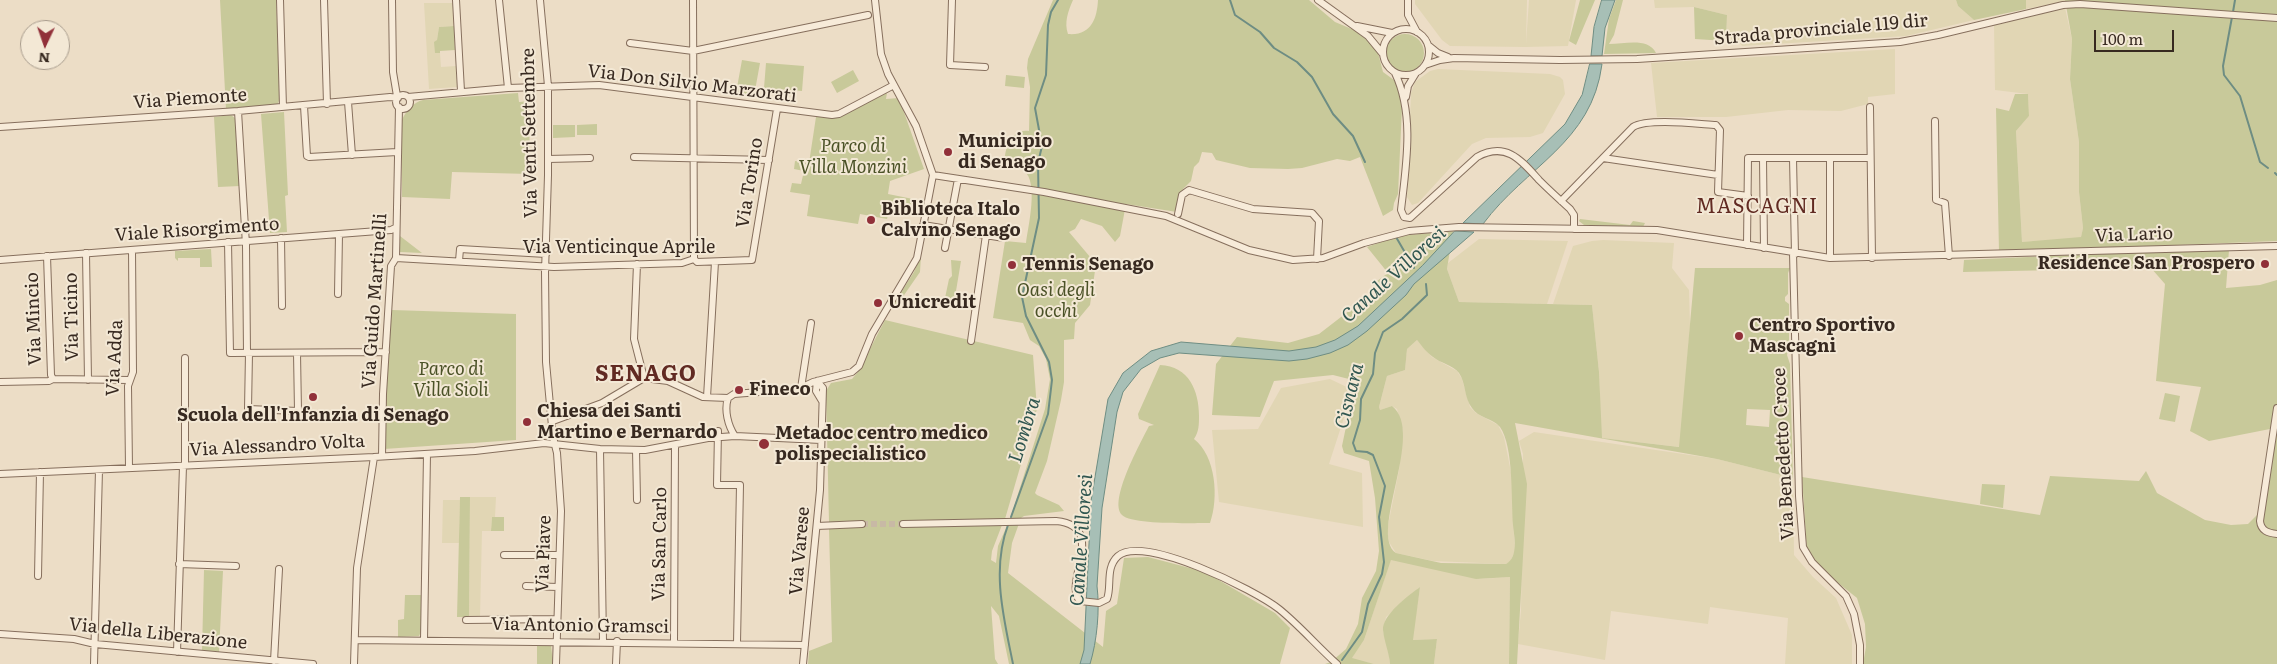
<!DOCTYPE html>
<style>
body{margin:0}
#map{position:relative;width:2277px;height:664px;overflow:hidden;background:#ecddc6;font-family:Literata,serif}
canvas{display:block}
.north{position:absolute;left:20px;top:20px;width:50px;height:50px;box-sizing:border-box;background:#f3e8d5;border:1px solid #a89c8d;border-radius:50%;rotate:183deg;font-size:14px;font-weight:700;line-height:20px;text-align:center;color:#372920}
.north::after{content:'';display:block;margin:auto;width:18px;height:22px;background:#913039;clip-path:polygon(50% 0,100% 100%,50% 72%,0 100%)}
.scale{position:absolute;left:2094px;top:30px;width:80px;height:22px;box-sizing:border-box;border:2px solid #372920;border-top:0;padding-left:6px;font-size:15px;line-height:18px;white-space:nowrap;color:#372920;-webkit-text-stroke:4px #f3e8d5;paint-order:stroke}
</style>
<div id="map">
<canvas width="2277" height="664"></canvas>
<div class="north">N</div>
<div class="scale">100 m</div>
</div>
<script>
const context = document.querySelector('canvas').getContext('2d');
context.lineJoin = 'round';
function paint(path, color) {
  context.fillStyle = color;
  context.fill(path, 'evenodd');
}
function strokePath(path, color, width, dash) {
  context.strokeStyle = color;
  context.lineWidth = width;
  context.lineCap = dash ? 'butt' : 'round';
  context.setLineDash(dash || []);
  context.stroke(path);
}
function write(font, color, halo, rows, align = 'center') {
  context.font = font + ' Literata,serif';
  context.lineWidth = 4;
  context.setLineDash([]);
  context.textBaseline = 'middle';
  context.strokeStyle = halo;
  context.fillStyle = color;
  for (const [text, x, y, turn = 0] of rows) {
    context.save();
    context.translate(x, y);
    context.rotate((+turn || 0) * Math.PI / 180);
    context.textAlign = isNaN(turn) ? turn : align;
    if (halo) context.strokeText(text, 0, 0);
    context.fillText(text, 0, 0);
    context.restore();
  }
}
paint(new Path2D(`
 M1415,0h112l-1,44 3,-44h47l-8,46 -43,1 -75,-1 -8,-6 -27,-36z
 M1654,0h302l2,6 16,14 -68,16 -164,10 -3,-4 -13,-1 1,-26 -33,-8 -39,1z
 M2026,0h39v1l-39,8z
 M424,3h29l1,23 -15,1 -4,26h5l1,14 15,-1 1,21 -28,2z
 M2065,8l7,31 -2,40 9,63v50l4,36 -2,9 -3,2 -56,3 -6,-111 13,-15 -1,-22 -33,-4 -1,-65z
 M1895,49v45l-27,3v7l-27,7 -53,-1 -62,7h-69l-6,-54z
 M1438,69l112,5 10,3 3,3 2,14 -22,39 -13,4 -44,1 -14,6 -54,59 -6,2 -5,-8 4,-104 4,-11 15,-11z
 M1479,239l89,2 -21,63 -88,-2 -12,-33 1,-6z
 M1603,240l71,3 -2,25 17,22 1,36 -10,121 -79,-9 -2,-66 -7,-67 -39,-1 20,-58 19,-5z
 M1417,340l15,17 25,14 5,8 8,28 6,6 22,12 6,12 9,45 -1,21 3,48 -5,11 -4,2 -73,-3 -37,-8 -7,-11 -2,-11 12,-61 4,-39 -6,-22 -5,-3 -12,4 -1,-3 8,-31 18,-6 2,-21z
 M1330,379l23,11 -24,74 33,9 1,54 -144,-25 -7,-72 46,-1 23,-41z
 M1534,432l183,27 76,19 1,77 19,22 23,21 16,37v29h-67l3,-46 -78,-11 -2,17 -97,-13 -6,49 -87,-16 3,-34 2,-156 -4,-13z
 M470,497h26l-1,20h-3l-1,14h-9l-2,86h-11z
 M443,500h17l-1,43h-17z
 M1391,559l90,20 29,-2 -1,87h-75l3,-25 -25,1 8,-53 -34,30 -3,15 5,15 2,17h-16l-23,-5 13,-19z`), '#e1d6b4');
paint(new Path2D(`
 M220,0h56l4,99 -3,6 -51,4z
 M1053,0h20c-5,11 -9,23 -5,34 23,2 29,-15 30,-34h211l26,22 19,8 18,14 6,9 5,19 11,8 7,14 1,13 -4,87 -4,9 -1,7 -10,6 -23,-59 -10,4 -13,-2 -35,9 -14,1 -38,-1 -34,-8 -4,-7 -10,-1 -3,10 -5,5 -3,14 -8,8 -6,23 -51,-8 -6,32 -5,6 -13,-16 -21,-7 -6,10 -6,3 27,32 -6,41 -15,18 -1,16 -10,1v42l-3,18 -14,61 -12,32 2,2 22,10 5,6 -40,5 -3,2 -9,25 -4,30 95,74 3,-36 11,-7 7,-46 24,-1 57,15 70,41 15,15 -10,36h-271l-10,-48 -8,-10 4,53 3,5h-190l1,-13 23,-9 -3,-113 34,-2v-5h-34l-3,-131 5,-8 21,-4 6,-7 27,-52 148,35 4,54 -32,110 -64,1 7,6 54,-1 -10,26 -1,9 5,3 2,-17 12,-27 35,-110 5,-30 -4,-20 -7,-13 -9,-6 -7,-17 -30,-5 12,-77 21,2c2,-16 13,-61 -2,-72 -5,-4 -12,-4 -19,-5 -2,-14 5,-38 24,-35l1,-44 -3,-19 1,-9zM902,520h25l4,6h-29z
 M1580,0h15l-19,45 -7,-4z
 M1616,0h7l-9,35 -5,9c16,0 39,-7 47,9l-52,1 5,-35z
 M1956,0h70v9l-52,11 -16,-14z
 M2065,0h212v241l-278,11 -3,-144 13,3 6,-17h13l1,22 -13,15 6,111 59,-5 2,-9 -4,-36v-50l-9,-63 2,-40z
 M1694,7l33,8 -1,26 -31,-2z
 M454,26l1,24 -15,1v2h-5l-1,-11 3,-2 2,-13z
 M1386 53a19 19 0 1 1 38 0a19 19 0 1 1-38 0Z
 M742,60l18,3 -6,33 -18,-3z
 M766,63l38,3 -2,25 -38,-3z
 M853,70l6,11 -22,12 -6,-11z
 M1006,75l19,2 -1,11 -19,-2z
 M518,93l1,9 10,-1 1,73 -78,-2 -2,27 -48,-2v-77c3,-8 12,-18 21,-20z
 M887,93l-1,6 13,-1 25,71 -34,12 -2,13 30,6 -3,16 -26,-5 -2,8 -27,-5 -2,10 -51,-8 3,-21 -20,-3 2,-9 9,1 3,-13 -10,-2 1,-8 14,2 7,-46h20z
 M284,112l4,83 -3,1 2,36 -17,1 -9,-119z
 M231,115l5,4 4,67 -22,1 -4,-70z
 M597,124v11h-20v-10z
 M553,125h22v12l-22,1z
 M1580,219l50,6 3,-4 12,2 -2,4 -59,-2 -5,-4z
 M1453,231l-6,38 12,33 133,3 7,67 3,66 77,9 16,-179h95l-2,5v21l-3,3v4l4,3v42l-2,9 3,9 3,114 -76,-19 -202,-36 12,61 -10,180h-8l1,-87 -34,2 -85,-19 -27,80 -12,18 22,6h-49l6,-2 15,-13 12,-25 4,-26 14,-27 3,-20 -4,-53 -6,-37 -25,-8 -2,-7 10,-48 9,-16 -28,-7 -59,6 -14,36 -48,-2 4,-51 21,-27 51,6 31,-9 57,-44 -3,-6 15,-11 -21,-26 31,-11zM1417,340c5,6 9,12 16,17 7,6 20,8 26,16 7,10 5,25 13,35 6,10 21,10 28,19 14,20 11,73 13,98 1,11 6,32 -7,39l-65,-1 -45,-10c-28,-19 30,-121 -4,-147l-12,4 -1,-3 8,-31 18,-6 2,-21zM1747,409l23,1 -1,17 -23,-2z
 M400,236l22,17 -22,-1z
 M211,249l1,18h-12v-9h-22v3l-3,-3v-7z
 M2180,250h49l-3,38 34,-3 17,-5v384h-414l3,-17 -1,-23 -8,-26 -40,-32 -10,-14 -5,-75 238,38 10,-39 89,5 7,-10 11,22 48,27 26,5 17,-1 17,-17 9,-74 -4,-4 -61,12 -19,-10 11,-44 -45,-6 9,-97 -14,-16 -188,4 1,-12z
 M921,255l-1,17 -18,26 7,12 -16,-5 21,-33z
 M951,260l10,1 -7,42 -9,-5 4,-19 3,-3z
 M392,310l124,4v126l-132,9 3,-85z
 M1160,365c29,1 39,26 39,51 0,8 0,16 -5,23 22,17 25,59 16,84 -16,0 -78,2 -88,-8 -14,-14 19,-73 27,-89l5,-1 -15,-6 -1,-5z
 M2165,393l15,3 -5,26 -16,-3z
 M1982,484l23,1 -2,23 -23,-4z
 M460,497h10l-1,120h-12z
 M492,517h12v14h-13z
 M204,570l19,1 -4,81 -17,-1z
 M1420,587l-7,53 24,-1 -3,25h-44c-1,-12 -6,-23 -7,-34 -1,-15 26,-35 37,-43z
 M405,595h16v37l-2,4 -21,1v-17l6,-1z
 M537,645h14l2,19h-16z`), '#c8c99a');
const water = new Path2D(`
 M1602,0h13l-10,28 -3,28h-11l3,-29z
 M1590,64h12c-10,79 -76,102 -119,160l-20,-1 102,-99 17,-29z
 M1455,231l19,1 -60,52 -8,11 -39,36 -19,14 -18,8 -23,6 -18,2 -110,-8 -19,5 -19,11 -18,23 -6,20 -15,96 -5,78c3,24 0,55 -7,78h-10l4,-14 7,-149 17,-102 15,-26 28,-22 30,-9 108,9 27,-4 19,-7 23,-14 64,-60z`);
paint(water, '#a7bfb6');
strokePath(water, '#6e8d83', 1);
strokePath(new Path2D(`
 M1230,0l5,15 25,17 14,16 23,14 15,15 21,37 20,22 12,26
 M2233,12l2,-12
 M2232,17l-9,49 1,9 16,21 20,66 8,6
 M2275,173l2,2
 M1396,237l18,31
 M1011,517l37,-103 4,-34 -3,-18 -23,-46 -4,-19 17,-79 -1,-55 4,-17 -7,-38 11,-33 2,-50 3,-13 7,-12
 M1008,525c-17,45 -4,94 5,139
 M1342,660l20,-28 6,-28 14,-30 2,-12 -5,-45 6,-31 -12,-31 -6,-3 -11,-1 -3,-8 7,-23 1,-21 12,-25 2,-21 8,-21 19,-13 25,-24 -1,-11`), '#6e8d83', 2);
strokePath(new Path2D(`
 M862,524h41`), '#c8b9a5', 6, [6, 3]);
const minor = new Path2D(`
 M280,0l3,107
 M324,0l3,104
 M392,0l1,72 4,24
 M456,0l5,91
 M499,0l9,88
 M540,0l8,86v89l-3,97 1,90 7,75 4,16 4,58 -5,153
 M693,0l1,259
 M952,0l-2,65 35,2
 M1318,0l50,36 14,17
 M1408,0v15l9,17
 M1357,26l35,7
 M1383 52a23 23 0 1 1 46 0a23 23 0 1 1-46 0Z
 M630,43l63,8 175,-36
 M1428,45l10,8 10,4
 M1425,65l15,-5 14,-2 106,2 77,-1 263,-17 38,-7 125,-30 17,-1 197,14
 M1395,73c20,42 11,93 6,137l3,7 6,1 67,-61c29,-16 44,3 62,23 10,10 21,20 31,29l4,6v14
 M396 102a7 7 0 1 1 14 0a7 7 0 1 1-14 0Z
 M408,97l100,-9 91,-3 233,30 7,-1 55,-29
 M1406,97l2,-11 8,-13
 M348,102l4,53
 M304,106l3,50 2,1 88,-5
 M1870,107l2,151
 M238,111l8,134 1,108
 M1935,121l1,79 9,3 4,53
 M0,127l238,-16 152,-14 8,1
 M634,157l135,3
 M1603,158l115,17
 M1763,158l1,90
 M1793,158l2,96
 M1830,158v100
 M548,159l42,-1
 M933,175l111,17 122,24 83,34 44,10 30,-2 41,-15 45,-12 50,-4 198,3 173,28 447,-12
 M1561,201l72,-74c15,-9 65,-3 83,-2l4,5 -2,62 30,4
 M1178,214l4,-19 7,-5 64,19 59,4 7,8 -2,38
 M923,225l81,13
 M281,238l1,68
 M228,242l2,111 156,-1
 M1747,245l1,-87h122
 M945,248l13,-69
 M86,253l2,127
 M1793,253l6,243 4,51 9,15 34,34 8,18 6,31v19
 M47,256l4,119 2,4
 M396,258l158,9 128,-4 12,-4
 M694,259l3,3 55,-2 25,-151
 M0,260l391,-30 4,-2
 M459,261l1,-12 86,5
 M637,264l-3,75 10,39
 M338,294l1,-60
 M971,341l15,-106
 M249,353l-1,56 50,2 -1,-58
 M817,381l-1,10 6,10
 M0,382l49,-1 4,-2 76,1
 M801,388l10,-65
 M707,397l8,-135
 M728,398l6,-4 64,-5 15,-7 39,-10 7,-6 13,-32 45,-76 16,-83 -17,-49 -28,-52 -7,-20 -6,-54
 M728,398c-4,12 0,28 7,38
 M2277,408l-17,113c1,10 8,12 17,13
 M553,421l49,-18 42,-25 24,3 35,16 25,1
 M718,431l-1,54h23l-3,158
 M600,449l3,192
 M636,450l1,50
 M382,456l1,-62 8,-128 5,-8 3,-151
 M185,466v-108
 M129,468l-1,-82 5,-14 -1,-122
 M0,474l374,-17 101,-6 69,-8 56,6 45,1 63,-12 27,-2 86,4
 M903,524l153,-3c53,5 6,62 24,80l19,2 8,-4c5,-13 -2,-31 11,-43 25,-22 137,34 161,53 20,16 38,37 58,55
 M817,526l45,-2
 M504,555h55
 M179,564l57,2
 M38,576l2,-104
 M526,586l32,1
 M466,620l91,-1
 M0,634l74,5 21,5 218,20
 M355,640l450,5
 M424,640l3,-186
 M674,642l1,-196
 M177,652l6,-186
 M274,661l5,-92
 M94,664l5,-194
 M354,664l3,-96 17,-111
 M616,664l1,-23
 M803,664l17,-174 3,-102 -6,-7`);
strokePath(minor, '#866f5d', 8);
strokePath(minor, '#f7ebd9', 6);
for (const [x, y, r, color] of [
 [948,152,5,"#913039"],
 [871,220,5,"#913039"],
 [2265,264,5,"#913039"],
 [1012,265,5,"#913039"],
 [878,303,5,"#913039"],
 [1739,336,5,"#913039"],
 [739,390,5,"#913039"],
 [313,397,5,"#913039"],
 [527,422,5,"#913039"],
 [764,444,6,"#913039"]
]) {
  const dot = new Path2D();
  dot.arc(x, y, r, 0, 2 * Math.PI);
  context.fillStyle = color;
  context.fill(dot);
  strokePath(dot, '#f3e8d5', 2);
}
write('18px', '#372920', '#f3e8d5', [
 ["Strada provinciale 119 dir",1821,30,-5],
 ["Via Don Silvio Marzorati",692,84,7],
 ["Via Piemonte",190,99,-4],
 ["Via Venti Settembre",530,133,-91],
 ["Via Torino",750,183,-81],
 ["Viale Risorgimento",197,230,-4],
 ["Via Lario",2134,235,-2],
 ["Via Venticinque Aprile",619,248],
 ["Via Guido Martinelli",375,301,-86],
 ["Via Ticino",72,317,-91],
 ["Via Mincio",34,319,-92],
 ["Via Adda",115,358,-87],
 ["Via Alessandro Volta",277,446,-3],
 ["Via Benedetto Croce",1784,454,-93],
 ["Via San Carlo",660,544,-89],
 ["Via Varese",800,551,-85],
 ["Via Piave",544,554,-88],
 ["Via Antonio Gramsci",580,626,1],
 ["Via della Liberazione",158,634,6]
]);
write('bold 18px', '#372920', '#f3e8d5', [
 ["Municipio",958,142],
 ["di Senago",958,163],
 ["Biblioteca Italo",881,210],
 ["Calvino Senago",881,231],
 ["Residence San Prospero",2255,264,"right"],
 ["Tennis Senago",1022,265],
 ["Unicredit",888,303],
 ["Centro Sportivo",1749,326],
 ["Mascagni",1749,347],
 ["Fineco",749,390],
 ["Chiesa dei Santi",537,412],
 ["Martino e Bernardo",537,433],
 ["Scuola dell'Infanzia di Senago",313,416,"center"],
 ["Metadoc centro medico",775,434],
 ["polispecialistico",775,455]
], 'left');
write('italic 18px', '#4b5227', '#f3e8d5', [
 ["Parco di",853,147],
 ["Villa Monzini",853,168],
 ["Oasi degli",1056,291],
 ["occhi",1056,312],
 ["Parco di",451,370],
 ["Villa Sioli",451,391]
]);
write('italic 19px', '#305650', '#f3e8d5', [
 ["Canale Villoresi",1394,275,-42],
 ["Cisnara",1350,396,-76],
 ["Lombra",1025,430,-73],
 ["Canale Villoresi",1082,540,-86]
]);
context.letterSpacing = '1px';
write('20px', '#612a22', '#f3e8d5', [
 ["MASCAGNI",1757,207]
]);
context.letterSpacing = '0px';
context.letterSpacing = '1px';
write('bold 22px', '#612a22', '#f3e8d5', [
 ["SENAGO",646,375]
]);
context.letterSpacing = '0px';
</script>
